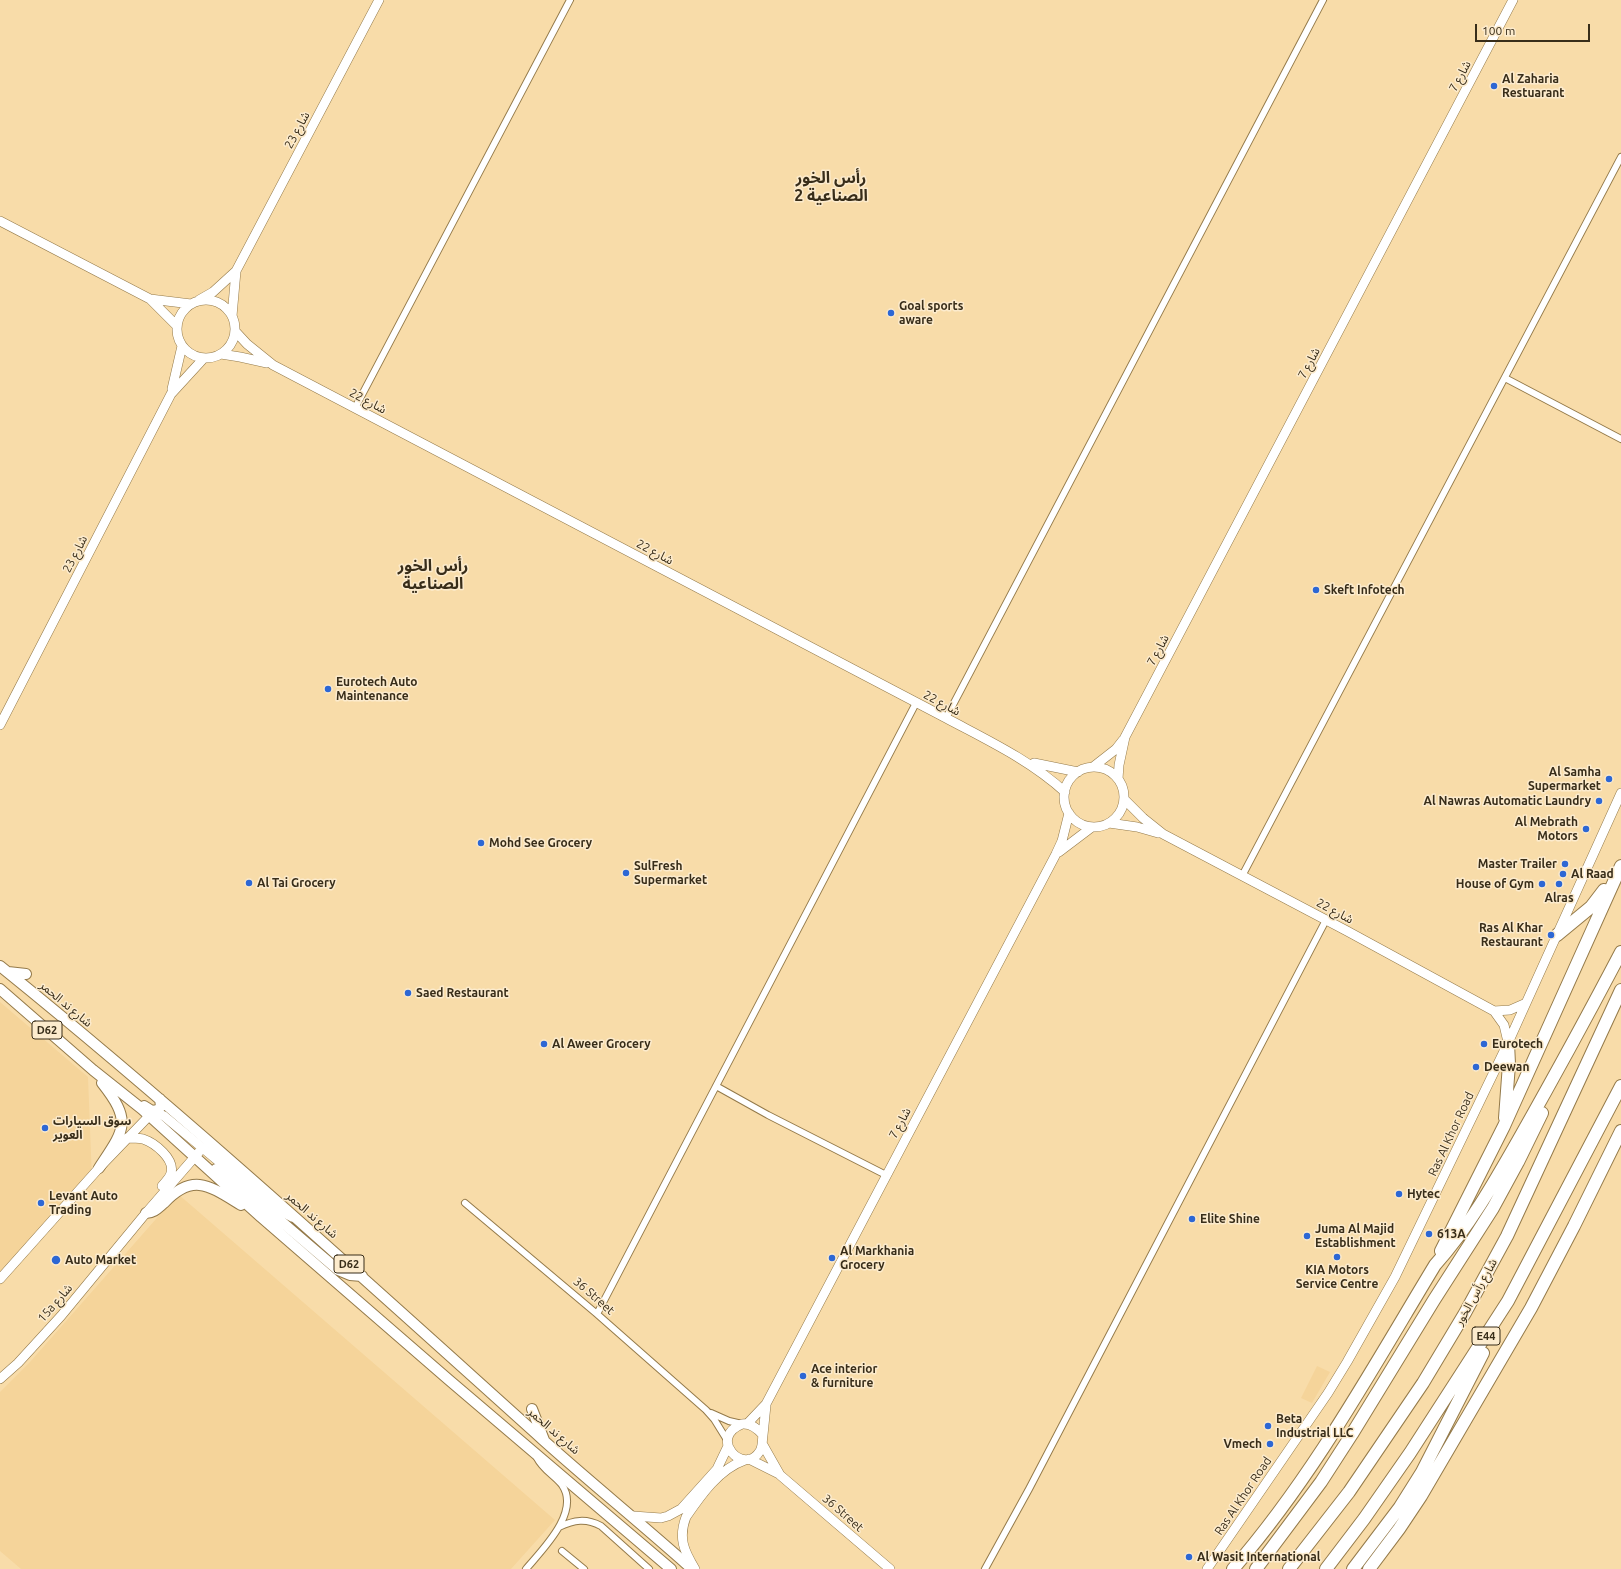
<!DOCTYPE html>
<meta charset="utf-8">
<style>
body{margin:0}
#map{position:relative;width:1621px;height:1569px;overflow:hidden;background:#f8dca9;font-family:Ubuntu,sans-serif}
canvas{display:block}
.scale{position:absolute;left:1475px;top:24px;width:115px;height:18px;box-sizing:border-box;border:2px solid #382d19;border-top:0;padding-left:5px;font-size:12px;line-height:14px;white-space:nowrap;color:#382d19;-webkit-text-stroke:3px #fcebcd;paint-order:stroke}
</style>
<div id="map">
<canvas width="1621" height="1569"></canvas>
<div class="scale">100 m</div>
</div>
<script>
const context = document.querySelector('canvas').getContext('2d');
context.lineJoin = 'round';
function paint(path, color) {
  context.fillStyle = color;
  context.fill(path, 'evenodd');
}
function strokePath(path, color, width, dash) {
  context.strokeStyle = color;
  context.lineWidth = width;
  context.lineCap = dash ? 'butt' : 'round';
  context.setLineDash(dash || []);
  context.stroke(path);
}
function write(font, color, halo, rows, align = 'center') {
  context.font = font + ' Ubuntu,"Noto Sans Arabic",sans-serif';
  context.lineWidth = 3;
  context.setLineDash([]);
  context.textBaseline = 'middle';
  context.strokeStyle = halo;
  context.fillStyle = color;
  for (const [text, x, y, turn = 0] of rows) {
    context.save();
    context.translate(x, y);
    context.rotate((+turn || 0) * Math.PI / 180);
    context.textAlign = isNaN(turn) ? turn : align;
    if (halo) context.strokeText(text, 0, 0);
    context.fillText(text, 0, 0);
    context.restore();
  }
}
paint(new Path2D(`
 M0,1002l88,75 4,103 -92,106z
 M178,1194l377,326 -44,49h-490l-21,-18v-159l30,-30z
 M1317,1366l13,6 -18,31 -11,-5z`), '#f5d49a');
const street = new Path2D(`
 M1505,378l116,61
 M355,408l215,-408
 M946,718l377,-718
 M1242,876l379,-719
 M716,1086l52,29 118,60
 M465,1203l132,111 109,96 8,9 13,21
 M597,1314l319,-611
 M711,1413l18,8 13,3
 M559,1527c15,-7 27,-9 42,-1l48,43
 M562,1551l22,18
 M526,1569c16,-19 55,-57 36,-84 -8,-10 -19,-15 -25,-27
 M985,1569l44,-80 297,-569`);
const secondary = new Path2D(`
 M0,221l150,78 27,27
 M150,299l41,5
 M177 329a29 29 0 1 1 58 0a29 29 0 1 1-58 0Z
 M199,300l14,-8 23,-21 143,-271
 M232,316l4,-45
 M235,331l12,13 26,21 673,353c41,22 84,42 119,74
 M221,354l19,3 27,6
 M172,389l10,-43
 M0,725l171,-331 33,-36
 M1034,763l44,9
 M1093,767l23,-18 7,-9
 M1064 797a30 30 0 1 1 60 0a30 30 0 1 1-60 0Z
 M1118,779l1,-14 6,-28 388,-737
 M1124,799l19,19 20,16 184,97 147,80 10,14 4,17
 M1109,823l28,4 21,6
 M1059,852l33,-25
 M1494,1011l16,-1 16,-7
 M127,1138c5,0 10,0 16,1 12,4 32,20 28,34 -1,5 -6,9 -9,13
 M0,1279l99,-111 50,-52 10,-2 5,2 111,92 17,9
 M0,1379l18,-16 43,-47 85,-103 53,-61
 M742,1424c9,-1 15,4 21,11 -1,6 0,11 -3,16 -16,26 -53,-13 -18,-27z
 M747,1424l19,-20 290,-550 6,-13 7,-28
 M763,1435l3,-30
 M763,1445l17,30 110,94
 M749,1459l30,15
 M633,1516l28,2 7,-2 13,-7 36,-40 11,-23
 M695,1569c-11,-18 -17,-31 -9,-52 15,-22 33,-48 59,-57
 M1207,1569l121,-176 19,-31 48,-85 113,-234 113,-250`);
const primary = new Path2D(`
 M0,966c187,151 364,313 542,473 49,44 101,86 150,130
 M8,972l18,2
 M0,989l93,81 49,39 119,108 188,163 222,189
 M144,1106l8,5 6,-1 3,-4 -1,-7
 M99,1168c25,-38 34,-46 3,-85
 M213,1173l3,-4h4l118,101 12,5 12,1
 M146,1213c8,0 12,-5 18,-10 29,-31 46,-17 77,2
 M532,1409l12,31`);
const highway = new Path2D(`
 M1557,935l34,-28 13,-17
 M1505,1118l4,-54 -1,-21
 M1441,1251l63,-125 117,-260
 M1233,1569c80,-92 139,-200 202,-304 34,-38 59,-82 84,-126 35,-62 69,-124 102,-187
 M1256,1569l65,-87 31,-48 82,-134 59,-92 25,-46 24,-49
 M1289,1569l60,-77 74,-109 42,-70 42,-77 114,-246
 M1326,1569l38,-50 46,-66 98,-152 113,-215
 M1353,1569l47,-62 22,-35 61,-119
 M1369,1569l30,-40 22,-33 110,-188 43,-82 47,-95`);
strokePath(street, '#947a4a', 8);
strokePath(secondary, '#947a4a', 10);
strokePath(primary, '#947a4a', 12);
strokePath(highway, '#947a4a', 14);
strokePath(street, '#fff', 6);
strokePath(secondary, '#fff', 9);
strokePath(primary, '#fff', 10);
strokePath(highway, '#fff', 12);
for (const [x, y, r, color] of [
 [1494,86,4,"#2d67d4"],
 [891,313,4,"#2d67d4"],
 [1316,590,4,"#2d67d4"],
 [328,689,4,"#2d67d4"],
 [1609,779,4,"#2d67d4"],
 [1599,801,4,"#2d67d4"],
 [1586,829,4,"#2d67d4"],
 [481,843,4,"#2d67d4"],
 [1565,864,4,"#2d67d4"],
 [626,873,4,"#2d67d4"],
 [1563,874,4,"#2d67d4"],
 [249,883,4,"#2d67d4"],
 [1542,884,4,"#2d67d4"],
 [1559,884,4,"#2d67d4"],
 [1551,935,4,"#2d67d4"],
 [408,993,4,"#2d67d4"],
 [544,1044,4,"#2d67d4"],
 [1484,1044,4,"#2d67d4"],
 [1476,1067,4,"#2d67d4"],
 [45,1128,4,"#2d67d4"],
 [1399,1194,4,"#2d67d4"],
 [41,1203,4,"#2d67d4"],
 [1192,1219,4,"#2d67d4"],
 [1429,1234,4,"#2d67d4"],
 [1307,1236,4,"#2d67d4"],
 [1337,1257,4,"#2d67d4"],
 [832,1258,4,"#2d67d4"],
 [56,1260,5,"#2d67d4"],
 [803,1376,4,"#2d67d4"],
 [1268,1426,4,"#2d67d4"],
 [1270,1444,4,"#2d67d4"],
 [1189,1557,4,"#2d67d4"]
]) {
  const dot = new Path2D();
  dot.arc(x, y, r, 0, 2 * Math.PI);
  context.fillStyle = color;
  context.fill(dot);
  strokePath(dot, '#fcebcd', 1.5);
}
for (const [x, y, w] of [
 [47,1030,30],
 [349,1264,30],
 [1486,1336,28]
]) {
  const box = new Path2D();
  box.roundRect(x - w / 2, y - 9, w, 18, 3);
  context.fillStyle = '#fcebcd';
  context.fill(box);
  strokePath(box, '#382d19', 1);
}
write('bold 11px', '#382d19', null, [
 ["D62",47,1030],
 ["D62",349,1264],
 ["E44",1486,1336]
]);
write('12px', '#382d19', '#fcebcd', [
 ["شارع 7",1460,76,-62],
 ["شارع 23",297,130,-62],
 ["شارع 7",1309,363,-62],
 ["شارع 22",368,401,28],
 ["شارع 22",655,552,28],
 ["شارع 23",75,554,-63],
 ["شارع 7",1158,650,-62],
 ["شارع 22",942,703,28],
 ["شارع 22",1335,911,28],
 ["شارع ند الحمر",66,1004,40],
 ["شارع 7",900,1123,-62],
 ["Ras Al Khor Road",1451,1134,-65],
 ["شارع ند الحمر",312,1215,41],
 ["شارع رأس الخور",1476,1292,-61],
 ["36 Street",594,1296,41],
 ["15a شارع",55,1303,-49],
 ["شارع ند الحمر",554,1431,41],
 ["Ras Al Khor Road",1243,1496,-56],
 ["36 Street",843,1513,41]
]);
write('bold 12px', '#382d19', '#fcebcd', [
 ["Al Zaharia",1502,79],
 ["Restuarant",1502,93],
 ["Goal sports",899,306],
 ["aware",899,320],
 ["Skeft Infotech",1324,590],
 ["Eurotech Auto",336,682],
 ["Maintenance",336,696],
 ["Al Samha",1601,772,"right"],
 ["Supermarket",1601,786,"right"],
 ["Al Nawras Automatic Laundry",1591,801,"right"],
 ["Al Mebrath",1578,822,"right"],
 ["Motors",1578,836,"right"],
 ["Mohd See Grocery",489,843],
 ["Master Trailer",1557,864,"right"],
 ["SulFresh",634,866],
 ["Supermarket",634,880],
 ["Al Raad",1571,874],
 ["Al Tai Grocery",257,883],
 ["House of Gym",1534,884,"right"],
 ["Alras",1559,898,"center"],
 ["Ras Al Khar",1543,928,"right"],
 ["Restaurant",1543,942,"right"],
 ["Saed Restaurant",416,993],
 ["Al Aweer Grocery",552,1044],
 ["Eurotech",1492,1044],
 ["Deewan",1484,1067],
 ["سوق السيارات",53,1121],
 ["العوير",53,1135],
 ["Hytec",1407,1194],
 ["Levant Auto",49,1196],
 ["Trading",49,1210],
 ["Elite Shine",1200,1219],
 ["Juma Al Majid",1315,1229],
 ["Establishment",1315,1243],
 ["613A",1437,1234],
 ["Al Markhania",840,1251],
 ["Grocery",840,1265],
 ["Auto Market",65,1260],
 ["KIA Motors",1337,1270,"center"],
 ["Service Centre",1337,1284,"center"],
 ["Ace interior",811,1369],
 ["& furniture",811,1383],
 ["Beta",1276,1419],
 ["Industrial LLC",1276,1433],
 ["Vmech",1262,1444,"right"],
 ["Al Wasit International",1197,1557]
], 'left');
write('bold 16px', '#382d19', '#fcebcd', [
 ["رأس الخور",831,178],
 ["الصناعية 2",831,196],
 ["رأس الخور",433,566],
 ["الصناعية",433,584]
]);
</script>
